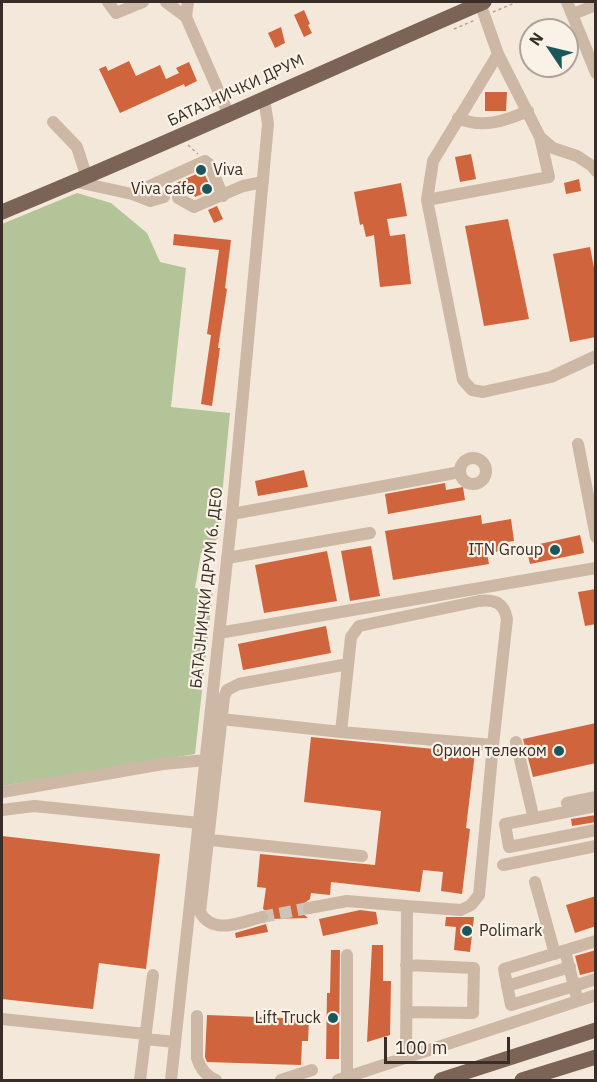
<!DOCTYPE html>
<meta charset="utf-8">
<style>
body{margin:0}
#map{position:relative;width:597px;height:1082px;overflow:hidden;background:#f4e8da;font-family:"IBM Plex Sans",sans-serif}
canvas{display:block}
.frame{position:absolute;inset:0;border:3px solid #382d27;pointer-events:none}
.north{position:absolute;left:519px;top:18px;width:60px;height:60px;box-sizing:border-box;background:#fbf2e7;border:2px solid #ada39a;border-radius:50%;rotate:305deg;font-size:16px;font-weight:700;line-height:24px;text-align:center;color:#382d27}
.north::after{content:'';display:block;margin:auto;width:21px;height:27px;background:#19575d;clip-path:polygon(50% 0,100% 100%,50% 72%,0 100%)}
.scale{position:absolute;left:384px;top:1037px;width:126px;height:27px;box-sizing:border-box;border:3px solid #382d27;border-top:0;padding-left:8px;font-size:18px;line-height:21px;white-space:nowrap;color:#382d27;-webkit-text-stroke:4px #fbf2e7;paint-order:stroke}
</style>
<div id="map">
<canvas width="597" height="1082"></canvas>
<div class="frame"></div>
<div class="north">N</div>
<div class="scale">100 m</div>
</div>
<script>
const context = document.querySelector('canvas').getContext('2d');
context.lineJoin = 'round';
function paint(path, color) {
  context.fillStyle = color;
  context.fill(path, 'evenodd');
}
function strokePath(path, color, width, dash) {
  context.strokeStyle = color;
  context.lineWidth = width;
  context.lineCap = dash ? 'butt' : 'round';
  context.setLineDash(dash || []);
  context.stroke(path);
}
function write(font, color, halo, rows, align = 'center') {
  context.font = font + ' "IBM Plex Sans",sans-serif';
  context.lineWidth = 4.5;
  context.setLineDash([]);
  context.textBaseline = 'middle';
  context.strokeStyle = halo;
  context.fillStyle = color;
  for (const [text, x, y, turn = 0] of rows) {
    context.save();
    context.translate(x, y);
    context.rotate((+turn || 0) * Math.PI / 180);
    context.textAlign = isNaN(turn) ? turn : align;
    if (halo) context.strokeText(text, 0, 0);
    context.fillText(text, 0, 0);
    context.restore();
  }
}
paint(new Path2D(`
 M77,193l34,10 36,30 13,29 26,6 -15,139 59,6 -12,125 -17,15 -6,35 18,3 -18,163 -193,32v-562z`), '#b4c499');
paint(new Path2D(`
 M304,10l6,14 -2,1 4,8 -8,4 -10,-22z
 M281,27l4,16 -10,5 -7,-15z
 M129,61l7,15 24,-11 6,14 13,-6 -3,-5 13,-6 8,19 -12,6 -1,-3 -64,29 -21,-44 7,-3 2,5z
 M485,92h22l-1,19h-21z
 M471,154l5,25 -16,3 -5,-25z
 M203,171l9,19 -17,7 -5,-8 -6,3 -7,-2 -6,3 -8,-4z
 M579,179l2,12 -15,3 -2,-11z
 M401,183l6,33 -20,3 3,17 15,-2 6,50 -31,3 -6,-52 -8,2 -3,-13 -3,1 -6,-33z
 M217,206l6,13 -9,4 -6,-13z
 M508,219l21,100 -45,7 -19,-100z
 M174,234l57,6 -6,48 2,1 -9,59h2l-8,58 -11,-2 10,-69 -4,-1 12,-84 -46,-5z
 M590,247l6,31v59l-26,5 -17,-88z
 M304,470l4,17 -50,9 -3,-15z
 M445,483l1,7 17,-3 2,13 -77,14 -3,-20z
 M481,515l1,9 29,-5 3,22 -14,2 1,8 -14,2 2,11 -96,16 -8,-49z
 M580,535l4,18 -54,11 -4,-17z
 M371,546l9,50 -30,5 -9,-50z
 M327,551l10,50 -73,12 -9,-48z
 M596,589v35l-11,2 -7,-34z
 M326,626l5,27 -88,17 -5,-26z
 M596,723v40l-63,14 -10,-38z
 M311,737l164,16 -9,75 4,1 -8,65 -21,-3 2,-19 -20,-2 -3,22 -89,-10 -1,13 -19,-2 -1,6 -8,6v8l6,5 -38,1 -2,-7 -5,-3 3,-21 -9,-1 3,-33 115,11 6,-54 -77,-9z
 M596,815v7l-24,4 -1,-7z
 M2,836l158,18 -14,115 -47,-6 -6,46 -91,-10z
 M596,896v30l-21,7 -9,-28z
 M360,910l16,2 2,12 -55,12 -4,-17z
 M446,917h28l-4,35 -16,-2 2,-23 -11,-1z
 M266,924l2,8 -32,6 -1,-5z
 M372,945h11v36h8l-1,54 -23,7z
 M331,950h9l-1,109h-13l1,-66h3z
 M596,950v21l-16,4 -5,-19z
 M207,1015l102,4 -1,22h-6l-1,24 -94,-3 -2,-5z`), '#d0643c');
strokePath(new Path2D(`
 M262,917l47,-9`), '#cec3b6', 12, [12, 6]);
strokePath(new Path2D(`
 M493,12l24,-10
 M454,29l21,-9
 M188,145l10,9`), '#b9a28f', 1.5, [3, 3]);
strokePath(new Path2D(`
 M108,2l8,11 27,-11
 M166,2l20,15 43,98
 M567,2l29,71
 M480,3l18,51 42,83 13,11 24,8 15,10 4,5
 M573,14l23,-9
 M186,17l2,-15
 M498,54l-65,107 -6,39 36,180 9,10 11,2 68,-15 45,-21
 M458,118c24,11 47,3 70,-7
 M53,122l24,25 10,31
 M77,182l55,12 18,7 14,-4
 M132,194l73,-33 4,3 14,32
 M178,198l16,9 49,-21 20,-4
 M427,200l122,-23 -9,-40
 M578,444l18,93
 M460 471a13 13 0 1 1 26 0a13 13 0 1 1-26 0Z
 M232,514l228,-42
 M227,558l143,-25
 M219,633l377,-65
 M221,719l120,13 152,13 -14,150 -8,10 -10,5 -54,-4
 M341,732l10,-95 8,-11 120,-25c16,-2 25,2 28,18l-14,126
 M516,742l16,69
 M2,792l161,-28 43,-4
 M567,803l29,-6
 M596,806l-91,18 4,23 87,-17
 M2,810l32,-4 165,17
 M201,839l161,17
 M503,865l93,-19
 M535,882l20,72
 M309,908l38,-7 60,5 -1,151
 M262,917c-21,5 -49,19 -62,-5l24,-215 3,-7 12,-6 109,-20
 M565,951l9,35 -63,19 -7,-36 92,-28
 M507,986l63,-19
 M576,994l-2,-8 22,-7
 M406,1012l67,1 1,-45 -68,-3
 M197,1016v42c3,10 9,18 19,22
 M2,1019l144,15
 M145,1039l30,3
 M347,1078v-123
 M140,1080l13,-105
 M171,1080l61,-566 36,-390 -4,-25
 M281,1080l31,-10
 M338,1080l258,-85`), '#cdb8a5', 12);
strokePath(new Path2D(`
 M2,212c162,-66 321,-141 482,-210
 M441,1080l155,-50
 M522,1080l74,-23`), '#7b6456', 15);
for (const [x, y, r, color] of [
 [201,170,6,"#19575d"],
 [207,189,6,"#19575d"],
 [555,550,6,"#19575d"],
 [559,751,6,"#19575d"],
 [467,931,6,"#19575d"],
 [333,1018,6,"#19575d"]
]) {
  const dot = new Path2D();
  dot.arc(x, y, r, 0, 2 * Math.PI);
  context.fillStyle = color;
  context.fill(dot);
  strokePath(dot, '#fbf2e7', 2);
}
write('16px', '#382d27', '#fbf2e7', [
 ["БАТАЈНИЧКИ ДРУМ",236,91,-25],
 ["БАТАЈНИЧКИ ДРУМ 6. ДЕО",207,588,-84]
]);
write('16px', '#382d27', '#fbf2e7', [
 ["Viva",213,170,"left"],
 ["Viva cafe",195,189],
 ["ITN Group",543,550],
 ["Орион телеком",547,751],
 ["Polimark",479,931,"left"],
 ["Lift Truck",321,1018]
], 'right');
</script>
